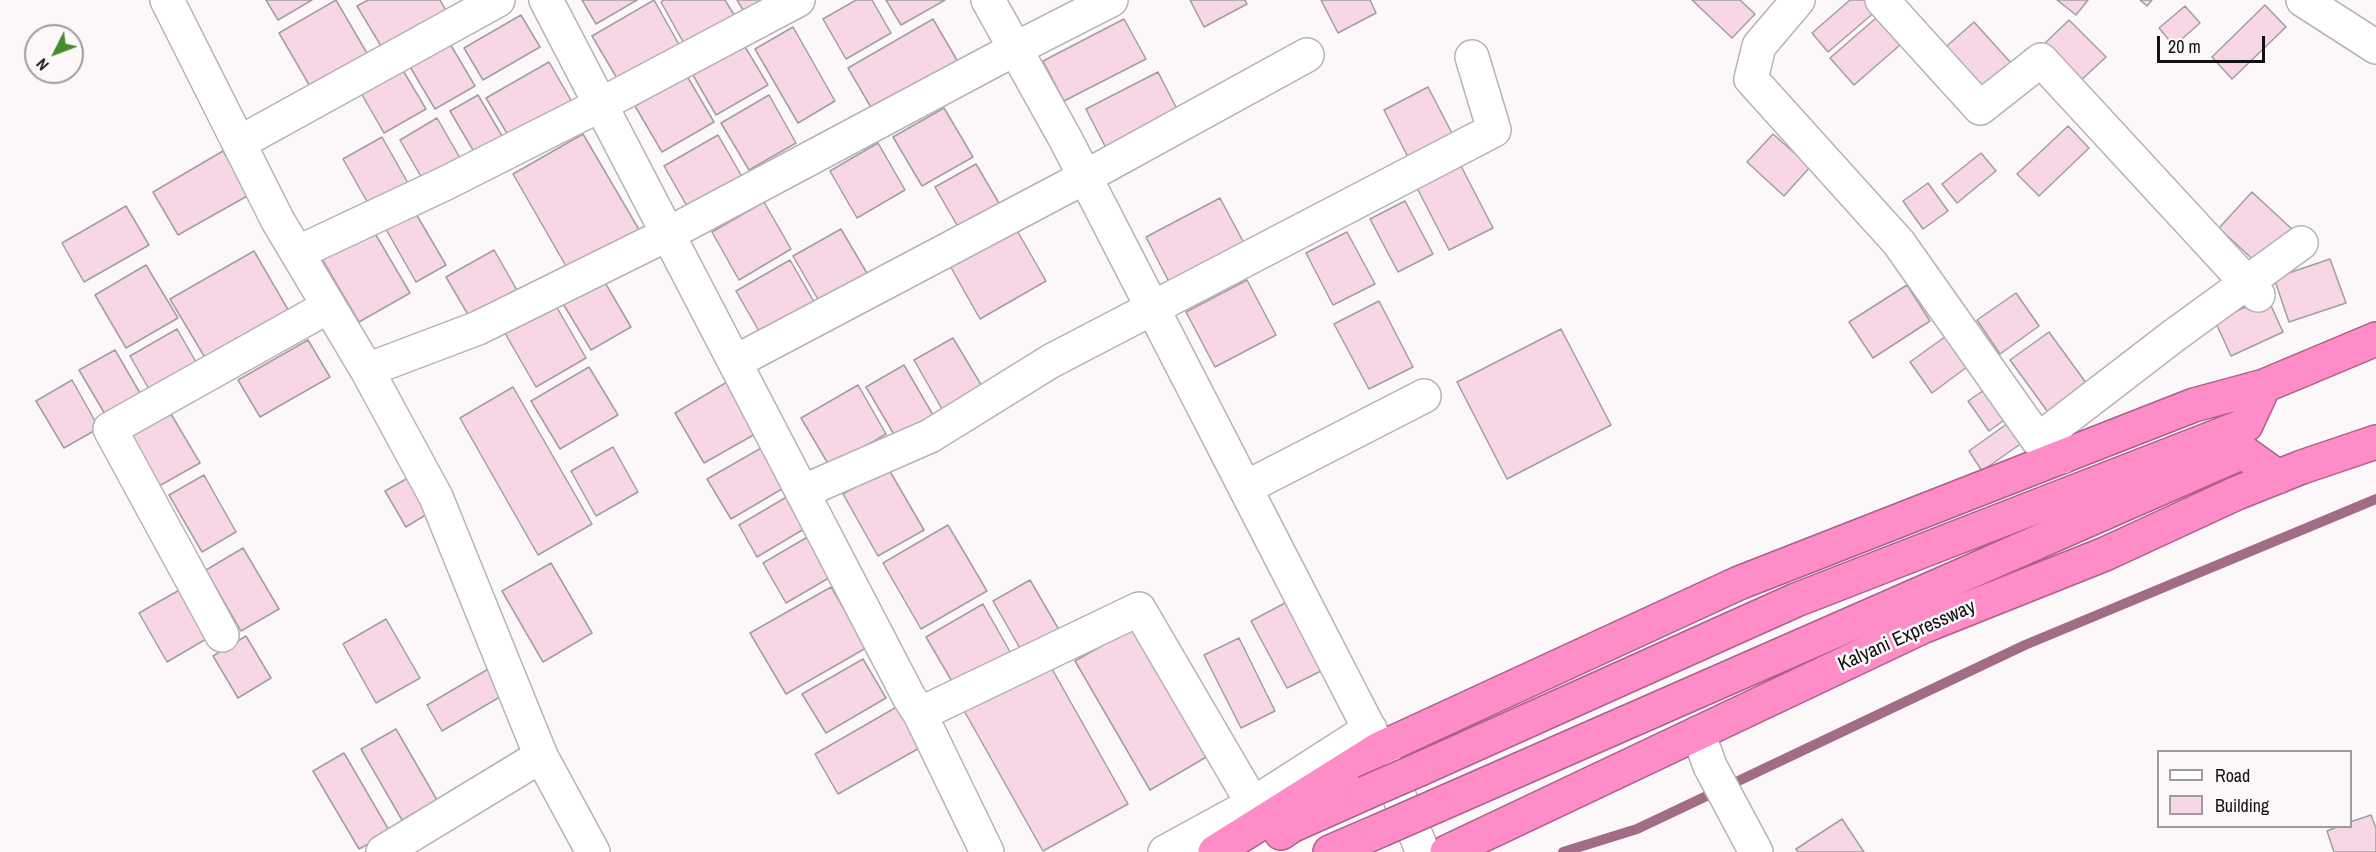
<!DOCTYPE html>
<style>
body{margin:0}
#map{position:relative;width:2376px;height:852px;overflow:hidden;background:#fcf8fa;font-family:"Archivo Narrow",sans-serif}
canvas{display:block}
.legend{position:absolute;left:2157px;top:750px;width:195px;height:78px;box-sizing:border-box;background:#fcf8fa;border:2px solid #9f9c9d;margin:0;padding:8px 10px;list-style:none;font-size:18px;color:#131112}
.legend li{display:flex;align-items:center;gap:12px;height:30px}
.legend b{width:30px;border:2px solid #9f9c9d}
.north{position:absolute;left:24px;top:24px;width:60px;height:60px;box-sizing:border-box;background:#fcf8fa;border:2px solid #9f9c9d;border-radius:50%;rotate:228deg;font-size:16px;font-weight:700;line-height:24px;text-align:center;color:#131112}
.north::after{content:'';display:block;margin:auto;width:21px;height:27px;background:#468a2e;clip-path:polygon(50% 0,100% 100%,50% 72%,0 100%)}
.scale{position:absolute;left:2157px;top:36px;width:108px;height:27px;box-sizing:border-box;border:3px solid #131112;border-top:0;padding-left:8px;font-size:18px;line-height:21px;white-space:nowrap;color:#131112;-webkit-text-stroke:4px #fcf8fa;paint-order:stroke}
</style>
<div id="map">
<canvas width="2376" height="852"></canvas>
<ul class="legend">
<li><b style="height:8px;background:#fff"></b>Road</li>
<li><b style="height:16px;background:#f7d6e5"></b>Building</li>
</ul>
<div class="north">N</div>
<div class="scale">20 m</div>
</div>
<script>
const context = document.querySelector('canvas').getContext('2d');
context.lineJoin = 'round';
function strokePath(path, color, width, dash) {
  context.strokeStyle = color;
  context.lineWidth = width;
  context.lineCap = dash ? 'butt' : 'round';
  context.setLineDash(dash || []);
  context.stroke(path);
}
function paint(path, color) {
  context.fillStyle = color;
  context.fill(path, 'evenodd');
}
function write(font, color, halo, rows, align = 'center') {
  context.font = font + ' "Archivo Narrow",sans-serif';
  context.lineWidth = 5;
  context.setLineDash([]);
  context.textBaseline = 'middle';
  context.strokeStyle = halo;
  context.fillStyle = color;
  for (const [text, x, y, turn = 0] of rows) {
    context.save();
    context.translate(x, y);
    context.rotate((+turn || 0) * Math.PI / 180);
    context.textAlign = isNaN(turn) ? turn : align;
    if (halo) context.strokeText(text, 0, 0);
    context.fillText(text, 0, 0);
    context.restore();
  }
}
strokePath(new Path2D(`
 M1563,852l74,-23 388,-184 351,-146`), '#a26c87', 10);
const building = new Path2D(`
 M266,0h46l-34,20z
 M336,0l32,55 -57,33 -32,-55z
 M368,0h72l8,14 -64,37 -27,-45z
 M582,0h55l-41,24z
 M654,0l28,50 -61,35 -29,-49z
 M664,0h61l11,18 -50,29 -25,-45z
 M737,0h31l-23,13z
 M856,0h16l19,33 -45,26 -23,-40z
 M886,0h59l-44,25z
 M1190,0h55l2,4 -43,23z
 M1321,0h49l6,13 -38,20z
 M1692,0h48l15,14 -23,24z
 M1850,0h17l9,11 -48,41 -16,-19z
 M2057,0h31l-12,15z
 M2140,0h12l-5,6z
 M2265,5l21,22 -54,52 -20,-22z
 M2185,6l15,17 -26,23 -15,-18z
 M521,15l19,32 -57,33 -19,-32z
 M1876,18l24,27 -46,40 -24,-27z
 M933,19l28,48 -85,49 -28,-48z
 M1124,19l22,40 -82,42 -21,-40z
 M2069,20l37,37 -28,26 -36,-37z
 M1974,22l38,42 -35,32 -38,-43z
 M793,27l42,74 -37,22 -43,-74z
 M741,40l27,45 -52,30 -26,-45z
 M449,42l26,44 -40,23 -26,-44z
 M398,62l28,47 -42,24 -27,-47z
 M549,62l27,47 -62,36 -28,-47z
 M1158,72l21,41 -72,37 -21,-41z
 M687,76l27,46 -52,30 -27,-46z
 M1428,87l27,52 -44,24 -27,-53z
 M478,95l30,51 -28,16 -30,-51z
 M769,95l27,48 -47,27 -28,-47z
 M944,108l29,49 -51,29 -29,-49z
 M437,118l27,47 -37,22 -27,-47z
 M2068,126l21,22 -50,48 -22,-22z
 M583,134l58,99 -71,40 -57,-99z
 M1773,134l37,33 -26,29 -37,-34z
 M718,135l27,47 -54,31 -27,-47z
 M382,137l31,55 -39,22 -31,-55z
 M878,143l27,47 -48,28 -27,-47z
 M223,151l26,44 -71,40 -25,-43z
 M1981,153l15,18 -39,32 -15,-19z
 M976,164l30,51 -41,24 -30,-52z
 M1461,166l32,62 -44,22 -32,-62z
 M1928,183l20,28 -25,18 -20,-28z
 M2252,192l42,39 -33,36 -42,-39z
 M1220,198l25,47 -75,39 -24,-47z
 M1405,201l28,53 -35,18 -28,-53z
 M764,202l27,47 -52,31 -27,-48z
 M126,206l23,39 -65,37 -22,-39z
 M412,207l34,58 -30,17 -33,-58z
 M1015,227l31,54 -66,38 -31,-55z
 M841,229l30,51 -48,28 -30,-52z
 M373,230l37,63 -51,29 -37,-63z
 M1347,232l28,52 -42,21 -27,-52z
 M494,250l27,47 -47,28 -28,-48z
 M254,251l36,62 -83,48 -37,-62z
 M2330,259l16,44 -57,19 -15,-44z
 M790,260l27,47 -54,31 -27,-47z
 M146,265l32,53 -52,30 -31,-53z
 M600,274l31,53 -40,23 -32,-53z
 M1247,280l29,55 -61,32 -29,-55z
 M1907,285l23,36 -57,37 -24,-36z
 M2016,293l23,33 -39,28 -23,-34z
 M2267,297l16,35 -52,24 -16,-35z
 M552,299l34,59 -50,29 -34,-59z
 M1379,301l34,66 -44,22 -35,-65z
 M177,329l23,40 -47,27 -23,-40z
 M1561,329l50,96 -104,54 -50,-97z
 M2049,332l43,59 -39,28 -43,-59z
 M1949,334l22,30 -39,29 -22,-31z
 M953,338l33,55 -40,23 -32,-56z
 M308,340l22,37 -70,40 -22,-37z
 M115,350l29,50 -35,21 -30,-51z
 M904,365l29,50 -38,21 -29,-49z
 M589,367l29,48 -58,34 -29,-48z
 M72,380l27,48 -35,20 -28,-47z
 M727,382l30,51 -53,30 -29,-50z
 M1993,384l21,29 -25,18 -21,-30z
 M858,385l28,49 -56,33 -29,-49z
 M513,387l79,137 -54,31 -78,-137z
 M171,414l29,49 -41,23 -29,-49z
 M2015,418l14,20 -47,33 -13,-20z
 M613,447l25,45 -42,24 -25,-45z
 M763,447l24,39 -56,33 -24,-40z
 M888,468l36,62 -46,26 -35,-62z
 M415,474l20,35 -29,18 -21,-36z
 M204,475l32,57 -34,20 -33,-57z
 M790,495l19,31 -52,31 -18,-32z
 M948,525l39,66 -66,38 -38,-66z
 M811,535l23,40 -48,28 -23,-40z
 M243,548l36,61 -38,22 -35,-61z
 M551,563l41,70 -49,29 -41,-71z
 M1030,580l32,55 -37,22 -32,-56z
 M190,584l28,48 -51,30 -28,-49z
 M831,587l35,61 -80,46 -36,-61z
 M1287,602l36,68 -36,18 -36,-67z
 M983,604l30,53 -56,33 -31,-53z
 M386,619l34,59 -44,25 -33,-59z
 M1145,621l75,128 -70,41 -75,-129z
 M246,636l25,42 -33,20 -25,-42z
 M1239,638l36,73 -34,17 -37,-73z
 M863,659l23,39 -60,35 -24,-39z
 M1047,660l81,144 -85,47 -81,-144z
 M495,665l15,26 -68,40 -15,-26z
 M900,705l23,41 -85,48 -23,-40z
 M396,729l41,71 -35,20 -41,-71z
 M344,753l46,79 -31,17 -46,-78z
 M2371,815l5,13v24h-42l-7,-21 12,-5h11v-4z
 M1842,819l22,33h-66l-2,-3z`);
paint(building, '#f7d6e5');
strokePath(building, '#a29ea0', 1.5);
const street = new Path2D(`
 M167,0l111,221 89,149 69,127 105,259 52,96
 M546,0l363,697 11,17 67,138
 M988,0l78,140 308,598 49,114
 M1798,0l-39,46 -8,33 148,164 139,197 24,17
 M1882,0l98,108 61,-48 217,235
 M2303,0l73,47
 M239,143l259,-143
 M297,253l149,-70 154,-78 198,-105
 M735,362l350,-185 222,-122
 M367,370l111,-42 190,-94 347,-185 96,-49
 M2038,440l134,-103 129,-94
 M1245,488l179,-92
 M802,492l128,-56 121,-75 443,-231 -22,-73
 M222,635l-112,-206 219,-123
 M920,714l219,-105 114,195
 M1698,733l12,33 46,86
 M383,852l158,-96
 M1165,852l88,-48 117,-75`);
const highway = new Path2D(`
 M1420,769l376,-169 450,-175 18,-39
 M1436,806l807,-354 35,25
 M1281,833l10,-7 74,-33
 M1215,852l164,-103 360,-166 455,-178 70,-19 112,-47
 M1330,852l51,-22
 M1447,852l475,-225 183,-73 132,-61 65,-26 74,-25`);
strokePath(street, '#b7b3b5', 36);
strokePath(highway, '#ab6188', 36);
strokePath(street, '#fff', 33);
strokePath(highway, '#fd8cc7', 33);
const highwayBridge = new Path2D(`
 M1365,793l55,-24
 M1381,830l55,-24`);
strokePath(highwayBridge, '#ab6188', 36, []);
strokePath(highwayBridge, '#fd8cc7', 33);
write('20px', '#131112', '#fcf8fa', [
 ["Kalyani Expressway",1907,636,-24]
]);
</script>
